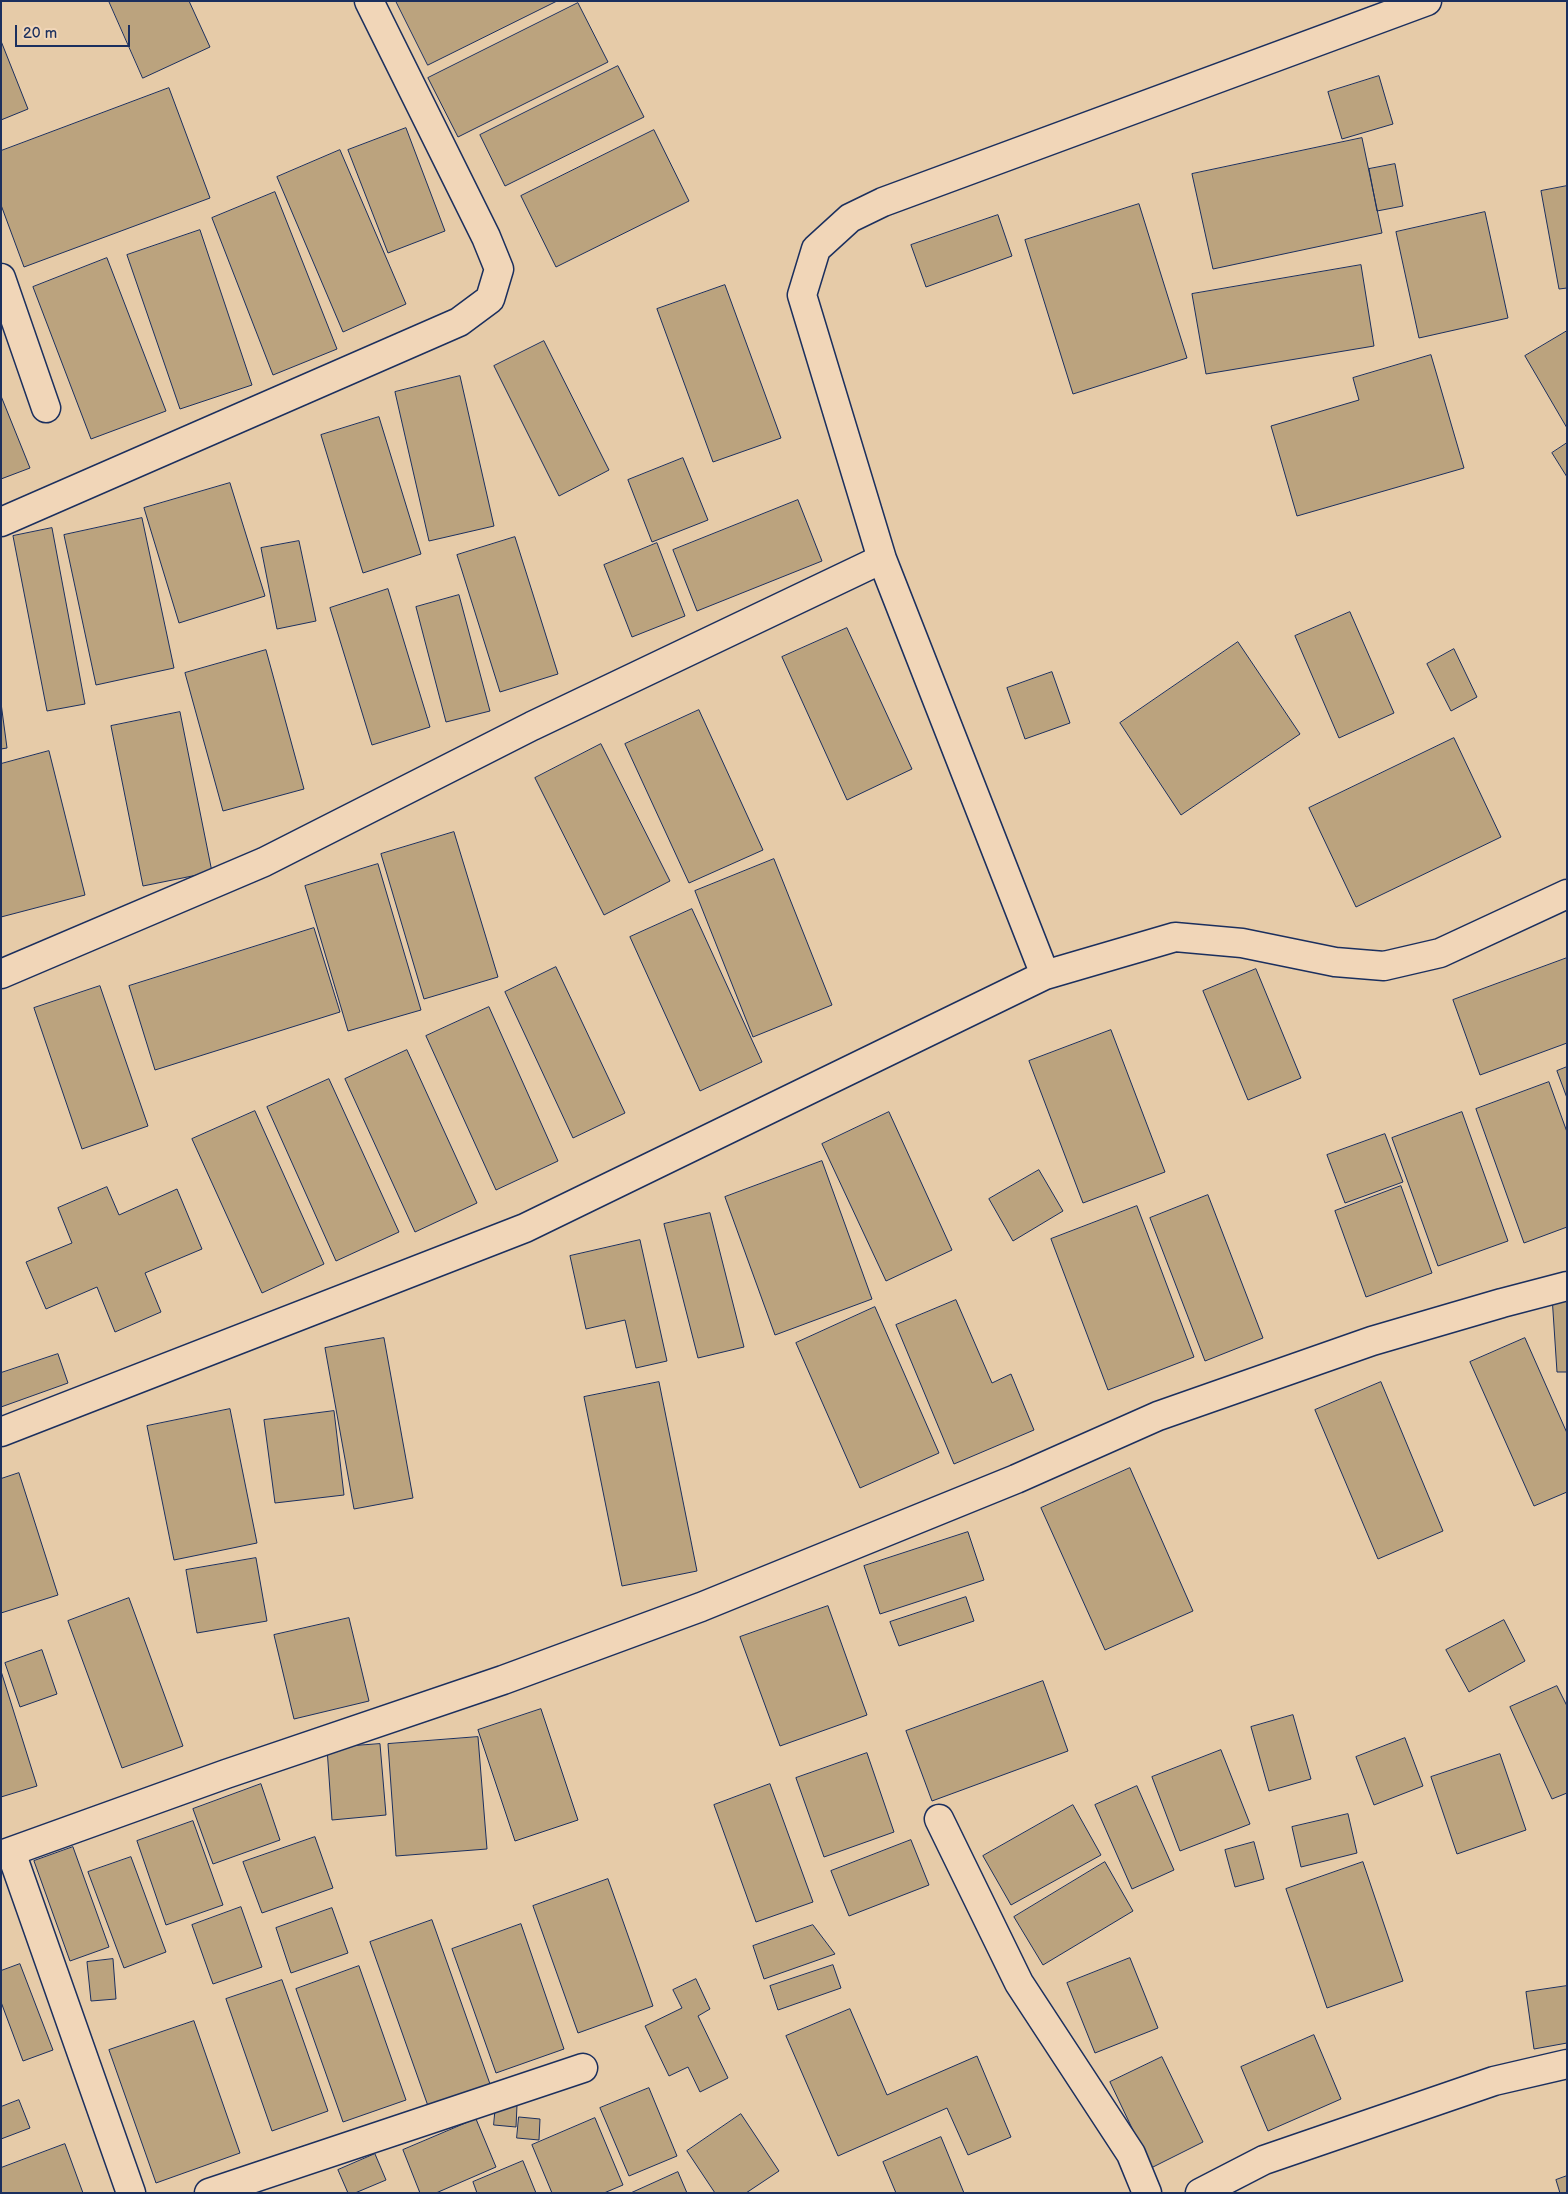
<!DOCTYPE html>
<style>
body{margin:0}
#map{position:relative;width:1568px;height:2194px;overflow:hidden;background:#e6cba8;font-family:"Balsamiq Sans",sans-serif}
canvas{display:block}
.frame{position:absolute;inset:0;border:2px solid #1b2f5e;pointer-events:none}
.scale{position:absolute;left:15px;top:25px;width:115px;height:22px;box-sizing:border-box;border:2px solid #1b2f5e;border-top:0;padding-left:6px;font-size:15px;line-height:18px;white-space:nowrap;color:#1b2f5e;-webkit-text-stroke:4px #f1d6b8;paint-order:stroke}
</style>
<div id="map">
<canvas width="1568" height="2194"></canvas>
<div class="frame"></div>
<div class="scale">20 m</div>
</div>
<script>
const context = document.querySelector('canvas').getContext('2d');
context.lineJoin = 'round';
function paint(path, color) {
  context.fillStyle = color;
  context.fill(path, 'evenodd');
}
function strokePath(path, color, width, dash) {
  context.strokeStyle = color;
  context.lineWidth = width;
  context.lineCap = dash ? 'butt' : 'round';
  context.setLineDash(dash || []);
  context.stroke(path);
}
const building = new Path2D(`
 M109,1h80l21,46 -67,31z
 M396,1h161l-129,64z
 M578,3l30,59 -150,75 -30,-59z
 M1,41l27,68 -27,11z
 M618,66l26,51 -139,69 -25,-51z
 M1379,76l14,48 -51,15 -14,-47z
 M169,88l41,110 -186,69 -23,-62v-54z
 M406,128l39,103 -57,22 -40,-103z
 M654,130l35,71 -133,66 -35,-71z
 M1362,138l20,95 -169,36 -21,-95z
 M340,150l66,154 -63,28 -66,-155z
 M1395,164l8,42 -26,5 -8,-42z
 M1567,186v102l-8,1 -18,-98z
 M275,192l62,157 -64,26 -61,-157z
 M1139,204l48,154 -114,36 -48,-154z
 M1485,212l23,106 -89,20 -23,-106z
 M998,215l14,41 -86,31 -15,-42z
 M200,230l52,155 -72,24 -53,-154z
 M107,258l59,153 -75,28 -58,-152z
 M1361,265l13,81 -168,28 -14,-80z
 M725,285l56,153 -68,24 -56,-153z
 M1567,331v97l-42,-72z
 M544,341l65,129 -50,26 -65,-130z
 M1431,355l33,113 -167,48 -26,-90 88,-26 -6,-22z
 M460,376l34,150 -65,15 -34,-149z
 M1,396l29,72 -29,11z
 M379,417l42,137 -58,19 -42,-138z
 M1567,443v34l-15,-24z
 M683,458l25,62 -56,22 -24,-62z
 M230,483l35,113 -86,27 -35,-115z
 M798,500l24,61 -125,50 -24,-61z
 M142,518l32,150 -78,17 -32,-150z
 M52,528l33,176 -38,7 -34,-175z
 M515,537l43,137 -58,18 -43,-137z
 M299,541l17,80 -39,8 -16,-81z
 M657,543l28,73 -53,21 -28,-72z
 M388,589l42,138 -58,18 -42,-137z
 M459,595l31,116 -44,11 -30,-115z
 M1350,612l44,101 -55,25 -44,-102z
 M847,628l65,141 -65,31 -65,-143z
 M1238,642l62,92 -119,81 -61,-92z
 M1454,649l23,48 -26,14 -24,-47z
 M266,650l38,139 -81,22 -38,-138z
 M1052,672l18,51 -45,16 -18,-51z
 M1,703l6,45 -6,1z
 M699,710l64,140 -74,33 -64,-139z
 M180,712l32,160 -69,14 -32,-160z
 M1454,738l47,99 -145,70 -47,-99z
 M601,744l69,137 -66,34 -69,-137z
 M49,751l36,144 -84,22v-153z
 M454,832l44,145 -74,22 -43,-145z
 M774,859l58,146 -79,32 -58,-146z
 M378,864l43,146 -73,21 -43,-145z
 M692,909l70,153 -62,29 -70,-154z
 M314,928l26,84 -185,58 -26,-84z
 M1567,958v85l-87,32 -27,-75z
 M556,967l69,146 -52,25 -68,-146z
 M1256,969l45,109 -53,22 -45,-109z
 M100,986l48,140 -66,23 -48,-141z
 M489,1007l69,154 -62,29 -70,-154z
 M1111,1030l54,142 -82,31 -54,-142z
 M407,1050l70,153 -62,29 -70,-153z
 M1567,1067v31l-10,-27z
 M329,1079l70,153 -63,29 -69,-154z
 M1549,1082l18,50v95l-43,16 -48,-134z
 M255,1111l69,153 -62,29 -70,-154z
 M889,1112l63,138 -66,31 -64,-137z
 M1462,1112l46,129 -70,25 -46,-128z
 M1385,1134l18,48 -58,21 -18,-48z
 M822,1161l50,138 -97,36 -50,-138z
 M1039,1170l24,41 -50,30 -24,-42z
 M1401,1186l31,87 -66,24 -31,-86z
 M107,1187l12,28 58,-26 25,60 -57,24 16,39 -46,20 -18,-45 -51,22 -20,-47 46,-19 -14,-35z
 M1208,1195l55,143 -58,23 -55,-143z
 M1137,1206l57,151 -86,33 -57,-151z
 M710,1213l34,134 -46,11 -34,-134z
 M640,1240l27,121 -31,7 -11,-48 -39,9 -16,-73z
 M1567,1295v77h-10l-5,-76z
 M956,1300l36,83 19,-9 23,56 -80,34 -58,-139z
 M875,1307l64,146 -79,35 -64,-145z
 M384,1338l29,160 -59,11 -29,-161z
 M1525,1338l42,95v59l-33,14 -64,-144z
 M58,1354l10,29 -67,24v-34z
 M659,1382l38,189 -75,15 -38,-189z
 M1381,1382l62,149 -65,28 -63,-149z
 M230,1409l27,134 -83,17 -27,-134z
 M334,1411l10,84 -69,8 -11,-83z
 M1130,1468l63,143 -88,39 -64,-142z
 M19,1473l39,122 -57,18v-134z
 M968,1532l16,48 -104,34 -16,-48z
 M256,1558l11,63 -70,12 -11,-63z
 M966,1597l8,24 -75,25 -9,-24z
 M129,1598l54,148 -61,22 -54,-147z
 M828,1606l39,109 -87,31 -40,-109z
 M349,1618l20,83 -75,18 -20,-84z
 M1504,1620l21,41 -56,31 -23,-42z
 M42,1650l15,44 -37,13 -15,-44z
 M1,1671l36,115 -36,11z
 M1043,1681l25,70 -136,50 -26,-70z
 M1557,1686l10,20v87l-15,6 -42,-92z
 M541,1709l37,111 -63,21 -37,-111z
 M1293,1715l18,64 -42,12 -18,-64z
 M478,1737l9,112 -91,7 -8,-112z
 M1405,1738l18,48 -49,19 -18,-48z
 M380,1744l6,71 -54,5 -5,-72z
 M1221,1750l29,74 -70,27 -28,-74z
 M867,1753l27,79 -70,25 -28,-79z
 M1500,1754l26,76 -69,24 -26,-77z
 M261,1784l19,56 -67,24 -20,-55z
 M770,1784l43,118 -57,20 -42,-117z
 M1137,1786l37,84 -42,19 -37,-84z
 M1073,1805l28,50 -90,50 -28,-49z
 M1348,1814l9,39 -56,14 -9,-40z
 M193,1821l30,84 -57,20 -29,-84z
 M315,1837l18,51 -71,25 -19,-51z
 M911,1840l18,45 -80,31 -18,-45z
 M1254,1842l10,37 -29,8 -10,-37z
 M73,1847l36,100 -39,14 -36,-100z
 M131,1857l35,95 -42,16 -36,-96z
 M1105,1862l28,49 -90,54 -29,-48z
 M1363,1862l40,119 -76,27 -41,-119z
 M608,1879l45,127 -75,27 -45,-127z
 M241,1907l21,60 -49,17 -21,-59z
 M332,1908l16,45 -57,20 -15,-45z
 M432,1920l58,164 -62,22 -58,-164z
 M521,1924l43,125 -68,24 -44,-124z
 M813,1925l22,29 -71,25 -11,-33z
 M1130,1958l28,70 -63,25 -28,-70z
 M113,1959l3,40 -25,2 -4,-39z
 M20,1964l33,86 -30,11 -22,-59v-31z
 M833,1965l8,23 -63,22 -8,-24z
 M359,1966l47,134 -63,22 -47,-133z
 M696,1979l14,30 -12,7 30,62 -28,14 -12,-25 -19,9 -24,-50 37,-18 -9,-18z
 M282,1980l46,131 -56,20 -46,-132z
 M1567,1986v57l-33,6 -8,-57z
 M850,2009l37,86 90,-39 34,81 -43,18 -21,-47 -109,48 -52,-120z
 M194,2021l46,132 -84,30 -47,-133z
 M1314,2035l27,64 -73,32 -27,-64z
 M1162,2057l41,85 -52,26 -41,-86z
 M649,2088l28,68 -48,20 -29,-68z
 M19,2100l11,28 -29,11v-32z
 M496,2103l21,2 -1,22 -22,-2z
 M741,2114l38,57 -33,22h-31l-28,-42z
 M519,2117l21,2 -1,21 -22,-2z
 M595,2118l28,67 -19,8h-52l-20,-48z
 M476,2119l20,48 -60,26h-16l-17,-43z
 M941,2137l23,56h-68l-13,-31z
 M65,2144l18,49h-82v-25z
 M375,2154l11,26 -31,13h-7l-10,-23z
 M523,2161l13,32h-59l-4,-11z
 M678,2172l9,21h-56z
 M1567,2176v17h-7l-4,-13z`);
paint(building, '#bba37e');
strokePath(building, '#1b2f5e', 1);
const minor = new Path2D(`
 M1,278l45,130
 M1,522l458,-200 31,-23 9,-30 -13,-32 -117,-236
 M1,974l263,-112 268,-136 350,-167
 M1045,975l-163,-416 -80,-264 14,-46 34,-31 33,-16 544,-201
 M1,1432l524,-204 520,-253 130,-38 67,6 93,19 49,4 56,-13 127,-59
 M939,1819l80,164 112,171 16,39
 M11,1852l120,341
 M1,1855l225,-81 277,-94 198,-73 315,-128 142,-63 214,-75 130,-38 65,-17
 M209,2193l374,-125
 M1200,2193l64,-33 230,-79 73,-17`);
strokePath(minor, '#1b2f5e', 31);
strokePath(minor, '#f1d6b8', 28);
</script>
